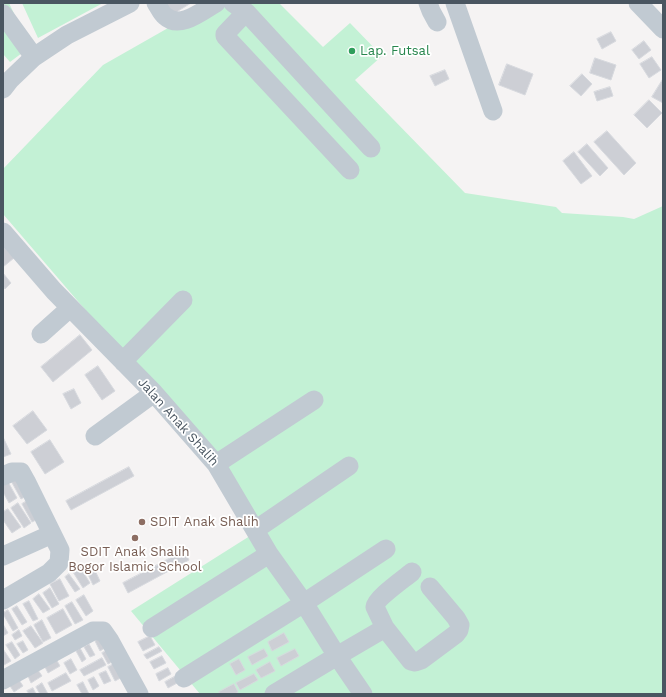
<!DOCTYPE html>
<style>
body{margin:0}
#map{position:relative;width:666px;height:697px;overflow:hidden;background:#f5f3f3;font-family:"Work Sans",sans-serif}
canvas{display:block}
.frame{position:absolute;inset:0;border:4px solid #4a5661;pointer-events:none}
</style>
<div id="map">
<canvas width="666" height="697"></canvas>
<div class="frame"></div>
</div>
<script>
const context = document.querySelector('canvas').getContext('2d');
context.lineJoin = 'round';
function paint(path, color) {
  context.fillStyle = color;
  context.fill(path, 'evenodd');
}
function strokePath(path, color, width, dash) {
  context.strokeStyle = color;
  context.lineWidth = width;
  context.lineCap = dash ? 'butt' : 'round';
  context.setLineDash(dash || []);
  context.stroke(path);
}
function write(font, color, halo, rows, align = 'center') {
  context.font = font + ' "Work Sans",sans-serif';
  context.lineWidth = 3.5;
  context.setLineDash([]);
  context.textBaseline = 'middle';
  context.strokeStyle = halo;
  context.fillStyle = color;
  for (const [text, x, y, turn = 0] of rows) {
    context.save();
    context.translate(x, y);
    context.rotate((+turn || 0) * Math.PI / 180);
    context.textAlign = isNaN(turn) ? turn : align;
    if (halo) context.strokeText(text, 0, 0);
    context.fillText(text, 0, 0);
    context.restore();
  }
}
paint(new Path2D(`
 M3,3h6l21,44 -20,15 -7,-8z
 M22,3h81l-65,35z
 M212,3h67l44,44 27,-24 32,33 -27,24 110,113 91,14 6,6 61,4 11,2 29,-13v488h-463l-69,-83 122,-77 -13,-44 -237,-276v-45l100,-104z`), '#c3f1d5');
const building = new Path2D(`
 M162,3h29l-21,13z
 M611,32l5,9 -14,8 -5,-10z
 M644,41l7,9 -12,9 -7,-9z
 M652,57l9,13 -12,8 -9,-14z
 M595,58l21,7 -5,15 -21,-7z
 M507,64l26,10 -8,21 -26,-10z
 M445,70l4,9 -14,7 -5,-10z
 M582,74l10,10 -11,12 -11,-10z
 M663,79v24l-11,-6z
 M610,87l3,9 -16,5 -3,-9z
 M649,100l13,13 -15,15 -13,-13z
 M607,131l29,32 -12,12 -30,-33z
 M587,144l21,24 -8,8 -22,-24z
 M574,152l18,24 -11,8 -18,-23z
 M3,246l11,12 -11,9z
 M3,273l8,10 -6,6 -2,-3z
 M80,335l12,15 -39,32 -12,-15z
 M98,366l17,25 -13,9 -17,-25z
 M74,389l7,14 -10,6 -8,-15z
 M33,411l14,19 -20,14 -14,-18z
 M3,437l8,17 -8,3z
 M50,440l14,22 -19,12 -14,-22z
 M129,467l5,9 -63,34 -5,-9z
 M18,475l12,19 -9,5 -11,-20z
 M7,480l10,18 -8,5 -6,-11v-10z
 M30,499l10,19 -8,4 -10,-18z
 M18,503l13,20 -7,5 -13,-20z
 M8,509l13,18 -9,6 -9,-13v-8z
 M184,551l5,9 -61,33 -5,-10z
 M92,564l8,17 -7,4 -8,-17z
 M80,567l10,16 -7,5 -10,-16z
 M69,574l11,15 -5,3 -10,-15z
 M60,579l9,17 -10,5 -9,-17z
 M50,588l9,16 -7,4 -9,-15z
 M39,594l11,15 -7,4 -10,-14z
 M84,595l9,16 -7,5 -10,-16z
 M29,601l9,18 -5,2 -10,-17z
 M72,602l11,18 -8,4 -10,-18z
 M17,606l10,16 -5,3 -10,-16z
 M63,609l9,16 -16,9 -9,-16z
 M8,610l10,18 -5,3 -10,-17v-1z
 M42,620l9,18 -8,4 -9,-17z
 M3,624l5,9 -5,3z
 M31,626l12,17 -8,5 -12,-17z
 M19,630l3,6 -7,4 -3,-5z
 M284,633l5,9 -17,9 -4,-9z
 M103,636l5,10 -8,5 -5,-10z
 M150,636l5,9 -12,6 -5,-9z
 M23,641l5,9 -5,3 -6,-9z
 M12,642l8,13 -5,4 -9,-14z
 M89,644l6,11 -5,2 -6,-10z
 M159,647l3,4 -15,8 -3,-4z
 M80,648l6,11 -4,3 -6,-11z
 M3,649l8,12 -7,4 -1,-2z
 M110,649l6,11 -8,4 -6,-11z
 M264,649l4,7 -16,9 -4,-8z
 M295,649l4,7 -18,10 -4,-8z
 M162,656l4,7 -12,6 -4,-7z
 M102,658l4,7 -22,11 -4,-6z
 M56,659l4,7 -12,7 -4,-8z
 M71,659l6,11 -7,4 -6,-11z
 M239,659l6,11 -9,5 -6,-11z
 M119,661l7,14 -11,6 -7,-14z
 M270,662l5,9 -14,7 -5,-8z
 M168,668l3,6 -12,7 -3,-7z
 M38,670l4,6 -11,7 -3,-7z
 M106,671l5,10 -7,3 -5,-10z
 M66,673l5,8 -19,10 -4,-8z
 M254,674l4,6 -18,10 -4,-7z
 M176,676l3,6 -11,6 -3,-6z
 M94,677l5,9 -6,4 -5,-10z
 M19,680l4,6 -9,6 -4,-6z
 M83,682l6,12h-7l-5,-9z
 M42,683l6,11h-8l-4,-7z
 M234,684l4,8 -3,2h-15l-1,-2z
 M33,688l3,6h-7l-2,-3z`);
paint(building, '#cdcfd5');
strokePath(building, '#d7d9de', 1);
strokePath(new Path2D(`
 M156,3c3,4 5,10 9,13 15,14 37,-5 51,-13
 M233,3l13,9 125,136
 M428,3l3,8 6,11
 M455,3l38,108
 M638,3l25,26
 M246,12l-21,22v2l125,134
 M3,14l31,43
 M3,89l7,-9 24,-23 33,-22 63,-32
 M3,232l51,59 100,102 62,71 53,90 35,49 33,53 26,38
 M41,334l29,-26
 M123,362l5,-6 55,-56
 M95,436l59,-43
 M216,464l98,-64
 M3,476l9,-4h9l5,9 34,69 -1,13 -10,10 -46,27
 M255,530l94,-64
 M3,556l49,-22
 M412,572c-8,7 -36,26 -37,35l10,21 26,33 4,1 6,-2 35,-26 3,-4 1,-5 -4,-7 -26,-31
 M152,628l117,-74
 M184,678l120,-75 82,-54
 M3,680l90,-49h10l7,10 29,53
 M274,694l63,-38 48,-28`), '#c1cad2', 19);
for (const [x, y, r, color] of [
 [352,51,4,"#2e9e5b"],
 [142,522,4,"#8d6e63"],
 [135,538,4,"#8d6e63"]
]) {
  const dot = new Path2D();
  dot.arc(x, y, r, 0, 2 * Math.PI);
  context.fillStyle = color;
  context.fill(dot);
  strokePath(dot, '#fff', 1.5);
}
write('13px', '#27864d', '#fff', [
 ["Lap. Futsal",360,51]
], 'left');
write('13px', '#4a5661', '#fff', [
 ["Jalan Anak Shalih",178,422,48]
]);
write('13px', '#785e54', '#fff', [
 ["SDIT Anak Shalih",150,522],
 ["SDIT Anak Shalih",135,552,"center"],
 ["Bogor Islamic School",135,567,"center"]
], 'left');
</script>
